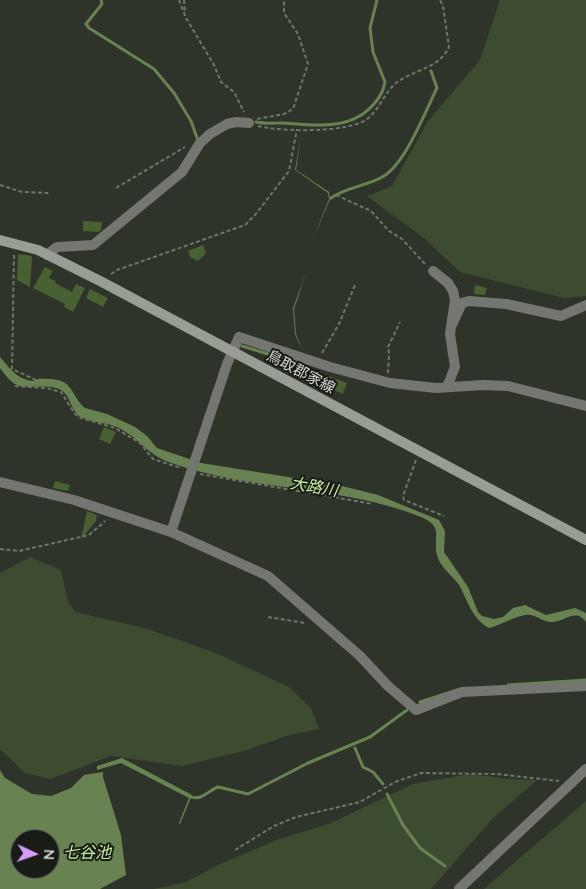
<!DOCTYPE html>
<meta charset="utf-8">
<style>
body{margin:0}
#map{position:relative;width:586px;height:889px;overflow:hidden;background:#2e3429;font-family:Lato,sans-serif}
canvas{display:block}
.north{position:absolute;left:10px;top:829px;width:50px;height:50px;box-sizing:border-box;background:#181b16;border:1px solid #626660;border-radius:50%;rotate:93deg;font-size:14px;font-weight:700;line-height:20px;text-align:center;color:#d2d6cf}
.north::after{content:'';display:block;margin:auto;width:18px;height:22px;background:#d49cfb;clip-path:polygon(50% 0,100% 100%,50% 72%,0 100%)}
</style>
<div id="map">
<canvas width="586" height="889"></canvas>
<div class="north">N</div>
</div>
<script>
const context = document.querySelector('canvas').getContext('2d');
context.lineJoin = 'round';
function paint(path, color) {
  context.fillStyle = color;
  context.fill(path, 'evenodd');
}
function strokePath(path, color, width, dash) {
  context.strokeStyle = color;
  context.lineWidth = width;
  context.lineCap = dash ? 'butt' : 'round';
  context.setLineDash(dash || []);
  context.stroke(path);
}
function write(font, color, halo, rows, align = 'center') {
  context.font = font + ' Lato,"Noto Sans JP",sans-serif';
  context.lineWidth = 4;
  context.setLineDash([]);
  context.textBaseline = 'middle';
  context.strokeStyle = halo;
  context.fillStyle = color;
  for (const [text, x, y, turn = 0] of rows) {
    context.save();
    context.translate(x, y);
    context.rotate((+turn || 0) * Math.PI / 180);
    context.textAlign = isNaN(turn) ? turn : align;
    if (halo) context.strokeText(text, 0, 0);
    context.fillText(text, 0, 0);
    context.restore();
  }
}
paint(new Path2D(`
 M500,0h86v296l-22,2 -104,-26 -36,-34 -57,-42 25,-10 36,-65 52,-61z
 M30,557l31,13 7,32 7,10 73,17 70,25 71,33 22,21 8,21 -30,6 -42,15 -65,16 -71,-10 -61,23 -25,-6 -25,-24v-176z
 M470,774l38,5 29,1 -44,38 -62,71h-277l32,-7 34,-18 57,-24 54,-17 82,-39z
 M586,801v88h-102z`), '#3d4c30');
paint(new Path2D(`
 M301,135l-5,35 33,22 1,7 -18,43 -6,31 -12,36 2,25 7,18 -8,-18 -2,-26 13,-35 6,-31 17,-43 -1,-6 -33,-23z
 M0,357c11,12 16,22 33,24 5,-3 9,-2 16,-2 26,1 20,15 36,29l22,6 28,13 12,9 10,12 44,15 137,22 40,10 61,25 6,11 -1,21 24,35 10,25 4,4 12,3 9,-2 10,-9 12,-3 21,10 29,-7 11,5v9c-11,-15 -22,1 -35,0 -9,0 -16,-9 -26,-7 -12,2 -24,10 -36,13 -17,-9 -21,-27 -30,-43 -6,-9 -17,-16 -21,-27 -7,-18 8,-31 -17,-41 -81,-33 -173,-25 -255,-56 -18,-7 -28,-23 -45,-32 -13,-7 -28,-6 -40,-12 -10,-5 -10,-21 -20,-27 -15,-8 -36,2 -49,-8 -4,-3 -8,-9 -12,-14z
 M122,758l70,37 -12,29 -1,-1 10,-25 -68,-35 -24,7v-4z
 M0,770l5,8 27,16 19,2 20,-8 13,-13 19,-3v5l18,58 5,40 -26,14h-100zM20,839h30v30h-30z`), '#698252');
strokePath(new Path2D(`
 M101,0l1,4 -16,20 3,4 65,41 20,24 17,28 6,17
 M256,122c9,2 18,1 27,1 30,2 66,8 89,-17 7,-8 11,-13 13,-24l-12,-30 -3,-24 7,-28
 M331,198c15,-11 37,-12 53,-22 22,-14 41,-64 53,-88l-6,-17
 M242,346l59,18
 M508,685l78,-5
 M420,702l37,-12
 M355,748l8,19 10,5 10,12
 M387,794l16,31 17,23 25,18
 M189,796c12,6 18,-5 29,-9l30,7 60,-31 62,-26 37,-27`), '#698252', 3);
paint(new Path2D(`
 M83,221l19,1 -1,8 -3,2 -15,-1z
 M203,245l3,8 -8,8 -8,-4 -2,-6z
 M18,254l14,2 -2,31 -13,-7z
 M45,267l8,4 -4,7 7,3 -1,2 17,9 4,-8 9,4 -12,24 -9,-5 1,-3 -32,-16z
 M475,285l12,3 -2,7 -11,-1z
 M90,289l18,9 -5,9 -17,-9z
 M326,375l21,8 -4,11 -21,-9z
 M104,427l12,5 -6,12 -11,-5z
 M55,481l15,4 -2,6 -15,-3z
 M87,511l10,4 -1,6 -15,18z`), '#496032');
strokePath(new Path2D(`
 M179,0l7,18 28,47 7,17 13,10 10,20
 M184,0l1,13
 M257,119l27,-5 9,-5 15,-45 -10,-30 -14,-21v-13
 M258,126c23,6 91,7 109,-7 13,-10 17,-26 29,-36 16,-13 43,-14 53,-36l-6,-41 -3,-6
 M0,185l22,7 27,1
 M116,188l69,-41
 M336,195l35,16 18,20 13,8 23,25
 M14,255l-2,114 22,10 8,8
 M111,274l6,-4 128,-45 10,-10 34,-44 8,-42
 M322,353l17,-29 16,-39
 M388,373c0,-8 2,-19 0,-26l12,-25
 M15,386l31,2 15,4 14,22 6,4 34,10 25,15 13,16 28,9
 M416,460l-13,36 1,4 40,16
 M200,474l173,30
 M0,549l19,2 70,-16 16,-14
 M268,617l37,6
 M235,850l39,-24 22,-9 64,-15 35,-20 26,-9 76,1 62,7`), '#70756c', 2, [4, 2.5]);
strokePath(new Path2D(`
 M47,255l10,-8 36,-2 89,-73 18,-29 10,-9 17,-10 9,-2 13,1
 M433,271l15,12 5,8 2,9 -5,34 5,33 -8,20
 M452,325l10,-22 7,-2 37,3 55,12 25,-11
 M0,482l74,18 97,32 97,44 92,80 28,30 28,24 46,-18 124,-6
 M171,532l56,-168 12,-27 91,30 60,16 46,5 47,-3 25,1 78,20`), '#747771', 10);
strokePath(new Path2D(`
 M459,889l127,-120`), '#747771', 10);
strokePath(new Path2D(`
 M0,240l38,10 64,32 484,258`), '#999e95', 10);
write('15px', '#d2d6cf', '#181b16', [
 ["鳥取郡家線",301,372,28]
]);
write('italic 16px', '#c7eea4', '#181b16', [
 ["大路川",314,487,10],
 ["七谷池",87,853]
]);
</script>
